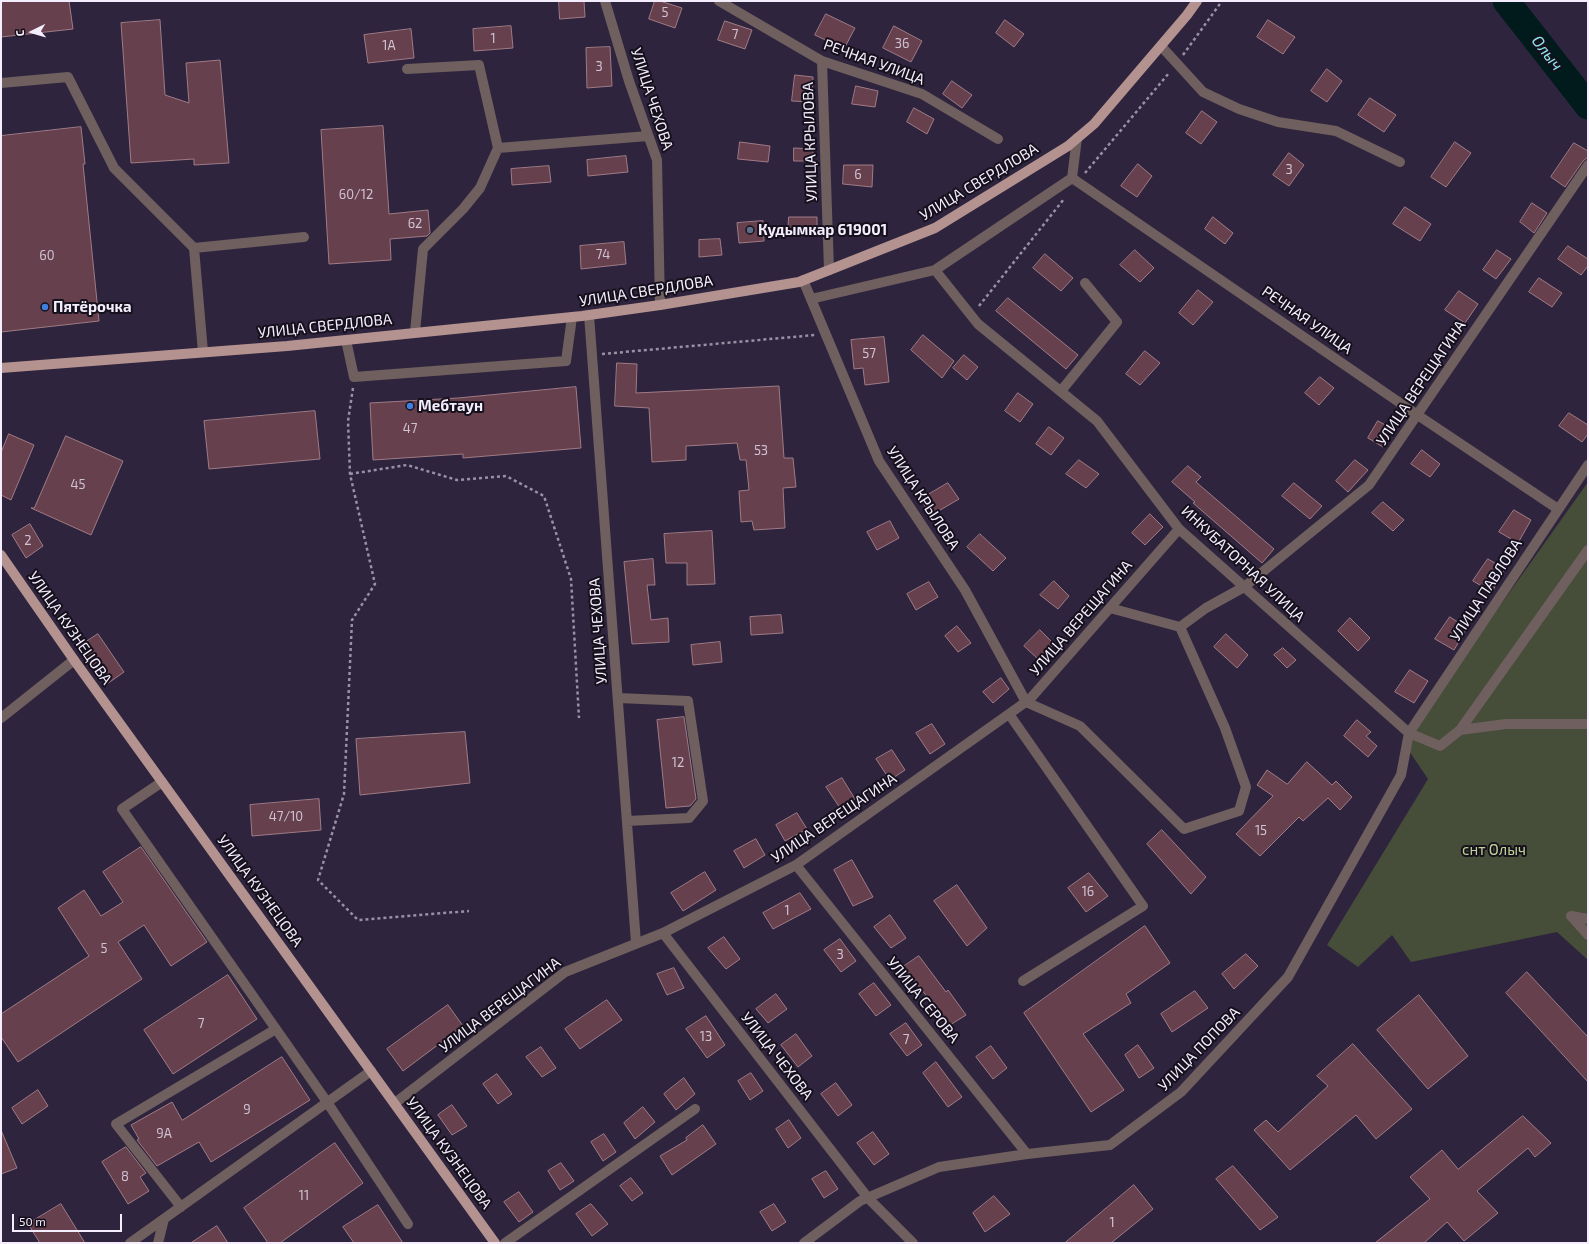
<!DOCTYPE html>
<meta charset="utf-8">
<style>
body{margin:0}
#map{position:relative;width:1589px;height:1244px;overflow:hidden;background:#2f243d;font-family:"Exo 2",sans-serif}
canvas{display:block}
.frame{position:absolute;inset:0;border:2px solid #f3edfe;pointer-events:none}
.north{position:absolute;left:12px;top:12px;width:40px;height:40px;-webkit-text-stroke:3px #15101b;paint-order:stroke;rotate:265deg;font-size:11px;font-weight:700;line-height:16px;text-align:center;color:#f3edfe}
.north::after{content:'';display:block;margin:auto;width:14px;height:18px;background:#f3edfe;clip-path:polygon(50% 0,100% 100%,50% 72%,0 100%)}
.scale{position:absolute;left:12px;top:1214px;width:110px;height:18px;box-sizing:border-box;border:2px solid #f3edfe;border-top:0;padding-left:5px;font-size:12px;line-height:14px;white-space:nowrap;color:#f3edfe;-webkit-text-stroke:3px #15101b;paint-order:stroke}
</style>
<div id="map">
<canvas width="1589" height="1244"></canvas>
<div class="frame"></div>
<div class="north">С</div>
<div class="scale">50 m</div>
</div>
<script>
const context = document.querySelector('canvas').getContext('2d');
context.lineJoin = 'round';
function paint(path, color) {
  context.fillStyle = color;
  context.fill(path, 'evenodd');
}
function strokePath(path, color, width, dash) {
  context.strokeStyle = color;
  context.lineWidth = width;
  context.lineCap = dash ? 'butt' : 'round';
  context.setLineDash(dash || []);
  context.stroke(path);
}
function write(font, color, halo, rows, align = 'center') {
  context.font = font + ' "Exo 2",sans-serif';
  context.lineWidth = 4;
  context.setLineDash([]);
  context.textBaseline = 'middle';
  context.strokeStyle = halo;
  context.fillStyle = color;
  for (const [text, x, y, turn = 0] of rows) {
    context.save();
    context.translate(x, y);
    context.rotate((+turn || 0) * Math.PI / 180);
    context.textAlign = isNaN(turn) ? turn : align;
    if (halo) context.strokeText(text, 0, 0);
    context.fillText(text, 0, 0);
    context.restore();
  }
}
paint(new Path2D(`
 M1588,482v478l-31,-28 -146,30 -19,-27 -34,32 -31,-22 101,-166 -25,-37z`), '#464d38');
strokePath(new Path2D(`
 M1506,1l82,105`), '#011a1c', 27);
const building = new Path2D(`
 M1,1h68l4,28 -72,8z
 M559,1h25l1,16 -25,2z
 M655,1h5l22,7 -7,20 -26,-9z
 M826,14l29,14 -11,21 -29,-14z
 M160,20l5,75 24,8 -3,-40 34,-3 9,103 -35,2v-6l-63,4 -10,-140z
 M1005,20l19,14 -10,13 -18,-14z
 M1268,20l27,17 -12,17 -26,-17z
 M725,21l27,9 -7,19 -27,-9z
 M511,26l2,22 -39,3 -1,-22z
 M894,26l28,15 -11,21 -28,-14z
 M411,29l3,29 -46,5 -4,-28z
 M610,47l2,39 -25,2 -1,-40z
 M1327,69l15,12 -15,21 -16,-11z
 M795,75l18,2 -1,25 -20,-1z
 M952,81l20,14 -10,13 -19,-14z
 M856,86l22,5 -3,16 -23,-3z
 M1370,98l26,17 -12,17 -26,-17z
 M914,108l20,11 -7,15 -20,-12z
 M1202,111l15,11 -16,22 -15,-11z
 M383,126l6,88 39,-4 2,23 -3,3 -37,3 1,21 -62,4 -8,-134z
 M81,127l4,37h-2l16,157 -98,11v-196z
 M740,142l30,4 -2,16 -30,-3z
 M1455,142l16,11 -25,34 -15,-10z
 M1574,143l14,8v6l-5,4 -18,26 -14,-10z
 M794,148l19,1v12h-19z
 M1289,153l15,12 -15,21 -16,-11z
 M626,156l2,16 -40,4 -1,-16z
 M1138,164l14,12 -15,21 -16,-11z
 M844,165h29l-1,22 -29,-3z
 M549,166l2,16 -39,3 -1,-16z
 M1532,203l15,10 -13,20 -14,-11z
 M1405,207l26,17 -11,17 -27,-17z
 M789,217h28v19l-29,-1z
 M1213,217l20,16 -8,11 -20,-15z
 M763,221l1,20 -25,2 -2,-20z
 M720,239l2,16 -23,2v-17z
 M624,242l2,22 -45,5 -1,-23z
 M1568,246l20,13v7l-7,9 -23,-16z
 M1135,250l19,18 -14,14 -20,-17z
 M1497,250l14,9 -15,20 -13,-9z
 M1045,254l28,24 -12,13 -28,-23z
 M1539,278l23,15 -10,14 -23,-15z
 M1198,290l15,12 -20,23 -14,-12z
 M1459,291l19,13 -13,19 -20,-13z
 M1008,298l70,57 -12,14 -70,-58z
 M923,335l31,26 -12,17 -31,-28z
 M884,337l5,45 -24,3 -2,-17 -9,1 -3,-29z
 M1145,351l15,12 -20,22 -14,-11z
 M964,355l14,12 -11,13 -14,-12z
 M617,363l20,1 -1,29 143,-7 5,72h9l3,29 -13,1 2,40 -31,2 -2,-9 -11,1 -2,-31 10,-1 -3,-30h-6l-3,-17 -51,3v14l-34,2 -3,-54 -34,-2z
 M1320,377l14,11 -15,17 -14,-12z
 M576,387l5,61 -118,10v-4l-90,6 -3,-57 88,-5z
 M1018,393l15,11 -13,18 -15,-11z
 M315,411l5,48 -111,10 -5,-48z
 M1569,413l19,12v9l-6,8 -23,-16z
 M1378,421l15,8 -10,18 -15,-9z
 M1049,427l15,11 -13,17 -15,-11z
 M9,434l25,11 -23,55 -10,-5v-42z
 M66,436l57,25 -32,74 -60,-27h3z
 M1422,450l18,14 -10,13 -19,-13z
 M1079,460l20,14 -13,14 -20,-14z
 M1355,460l13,10 -20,22 -12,-11z
 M1188,466l13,11 -5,5 78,67 -12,14 -69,-60 2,-1 -23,-20z
 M948,483l11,16 -29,17 -9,-17z
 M1294,483l28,23 -12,13 -28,-23z
 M1383,502l21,18 -11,11 -21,-18z
 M1514,510l17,10 -13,23 -19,-11z
 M1150,514l13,13 -18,18 -13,-12z
 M890,521l9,17 -22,12 -10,-18z
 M30,524l13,22 -17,12 -14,-23z
 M712,531l3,53 -28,1v-22h-21l-2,-29z
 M980,534l26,24 -13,13 -26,-24z
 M653,559l2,26h-8l4,35 17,-2 1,24 -37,2 -8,-82z
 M1488,559l17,10 -13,23 -19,-11z
 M1054,581l15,15 -11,13 -18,-14z
 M929,582l9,15 -22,13 -9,-16z
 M781,615l2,18 -32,2 -1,-18z
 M1450,617l17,11 -13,22 -19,-11z
 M1350,618l20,20 -12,13 -20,-20z
 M957,626l14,17 -13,9 -13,-16z
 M1040,630l14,14 -15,16 -15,-14z
 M98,634l26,38 -17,12 -27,-38z
 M1226,634l22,21 -11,13 -23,-21z
 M720,642l2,20 -29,3 -2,-20z
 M1283,648l13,12 -9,8 -13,-13z
 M1410,670l18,11 -14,22 -19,-11z
 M1001,678l8,11 -16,14 -10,-11z
 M684,717l12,82 -6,7 -24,2 -9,-88z
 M1357,720l14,12 -5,4 11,10 -9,11 -24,-21z
 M932,724l13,20 -15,10 -14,-21z
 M465,732l5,51 -110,12 -4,-56z
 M892,750l13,20 -15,10 -14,-21z
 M1307,762l25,23 4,-4 16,16 -12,13 -12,-12 -25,23 -4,-4 -39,39 -24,-22 37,-38 -16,-11 10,-15 20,14z
 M842,778l13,21 -15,9 -14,-21z
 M319,799l2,31 -69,6 -2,-31z
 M797,813l10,16 -22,12 -9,-16z
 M1162,830l44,47 -15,17 -44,-50z
 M756,839l9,16 -21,13 -10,-17z
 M141,847l66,95 -36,24 -27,-41 -26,17 24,37 -124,83 -17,-25v-23l88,-58 -31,-48 26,-18 17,26 22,-14 -20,-30z
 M852,860l21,37 -20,9 -19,-36z
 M705,872l11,18 -33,21 -12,-18z
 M1089,873l19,23 -22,16 -18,-24z
 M957,885l30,43 -20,18 -33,-45z
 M800,893l11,16 -38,20 -10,-16z
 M890,915l16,23 -15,10 -17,-21z
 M1145,926l25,37 -44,31 5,9 -48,31 41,56 -33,22 -67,-99z
 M724,937l16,22 -14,10 -18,-21z
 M840,939l16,22 -15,11 -17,-22z
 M1246,954l12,12 -24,23 -12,-15z
 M919,956l27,36 2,-2 18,25 -16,10 -47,-58z
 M674,968l10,20 -17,7 -10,-21z
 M1527,972l61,65v45l-82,-89z
 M228,975l29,44 -84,55 -29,-44z
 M874,983l17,22 -15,11 -17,-22z
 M1195,991l13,17 -36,24 -11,-18z
 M776,994l11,15 -19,14 -12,-14z
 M1419,995l49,61 -40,33 -51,-59z
 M607,1000l15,20 -42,29 -15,-20z
 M448,1005l15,21 -60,45 -16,-22z
 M706,1016l19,29 -18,13 -21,-29z
 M906,1023l16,22 -15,11 -17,-22z
 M796,1034l16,22 -14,11 -17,-22z
 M1353,1044l59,65 -36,30 -20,-24 -66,55 -36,-40 12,-10 12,12 50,-46 -11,-10z
 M1138,1045l16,23 -15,10 -14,-23z
 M991,1046l16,22 -14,11 -17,-22z
 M541,1047l15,21 -14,9 -16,-20z
 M282,1057l28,43 -99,62 -12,-20 -42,24 -20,-26 2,-1 -8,-14 41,-23 10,18z
 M936,1062l26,35 -14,10 -25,-34z
 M751,1073l12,18 -13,9 -12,-19z
 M497,1074l15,20 -14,10 -15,-20z
 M684,1078l11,16 -19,16 -12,-16z
 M836,1083l16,22 -14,11 -17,-22z
 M38,1090l10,16 -26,18 -10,-16z
 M452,1105l15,21 -15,9 -14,-20z
 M643,1107l12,15 -20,17 -11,-16z
 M1523,1116l28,27 -16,14 -7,-9 -51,43 21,22 -34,28 -17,-19 -23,21h-49l55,-44 -20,-22 32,-27 16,19z
 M789,1120l12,18 -13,10 -12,-19z
 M703,1125l13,19 -44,31 -12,-19 27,-16 -1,-2z
 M1,1130l16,38 -16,6z
 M873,1132l16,22 -15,11 -17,-22z
 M604,1134l12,18 -13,9 -12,-19z
 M335,1143l28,40 -83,60h-12l-24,-35z
 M126,1147l20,26 -6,4 9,14 -21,13 -26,-42z
 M561,1163l13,18 -14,9 -12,-19z
 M1233,1166l45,51 -18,13 -44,-51z
 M826,1171l12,18 -14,9 -12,-19z
 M631,1178l12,15 -11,8 -12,-15z
 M1134,1185l19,24 -42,34h-46z
 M519,1192l14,20 -14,10 -15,-20z
 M994,1196l16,18 -25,18 -12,-19z
 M61,1204l24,39h-45l-12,-19z
 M591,1204l17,20 -16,12 -16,-22z
 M774,1204l12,18 -14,9 -12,-19z
 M378,1205l25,38h-49l-11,-16z
 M217,1226l11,17h-37z`);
paint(building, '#66414d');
strokePath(building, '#9f7b86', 1);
strokePath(new Path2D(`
 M1183,55l39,-54
 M1085,173l84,-100
 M979,306l85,-107
 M602,354l213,-19
 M353,388l-5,33 2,53 25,110 -23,36 -8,174 -26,86 40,40 111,-9
 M350,474l57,-9 50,15 49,-4 38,20 27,83 8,139`), '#9991a5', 2.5, [3, 3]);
strokePath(new Path2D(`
 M605,1l24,80 28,79 3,145
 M719,1l103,60 100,33 76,45
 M1161,46l42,46 36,17 39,13 58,9 64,31
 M822,61l7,209
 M407,69l72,-4 19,83 -18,40 -17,21 -40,40 -8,83
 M1,83l67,-6 46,91 80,80 9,104
 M1077,138l-5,40 350,240 136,91
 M498,148l150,-12
 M194,248l110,-11
 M935,270l43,54 119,97 82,108 230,204 31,13 20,-16 46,-6h82
 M803,280l76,181 86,129 61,112 54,24 104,103 55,-18 7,-24 -21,-59 -45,-101 -70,-19
 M811,299l124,-29 137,-92
 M589,315l47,628
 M346,340l8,37 212,-16 6,-44
 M1061,391l56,-69 -32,-39
 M1180,627l26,-19 38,-21 125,-102 219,-320
 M618,698l70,3 15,100 -14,17 -62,3
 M1009,714l134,192 -120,75
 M1,718l73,-58
 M1460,730l128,-180
 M162,782l-40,27 205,293 81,122
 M796,865l231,289
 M1571,916l17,19
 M1571,916l17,3
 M663,933l205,265 45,45
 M395,1103l170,-131 98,-39 133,-68 234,-166 149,-170
 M181,1207l-65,-83 160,-95
 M130,1243l241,-172
 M158,1243l6,-24
 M505,1243l190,-134
 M804,1243l56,-42 79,-34 88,-13 83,-9 71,-53 107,-115 113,-202 8,-42 179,-268`), '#6f5f5e', 10);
strokePath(new Path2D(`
 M1,368l286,-22 295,-30 78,-11 139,-23 136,-54 133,-82 26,-22 93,-109 10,-14
 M1,555l73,105 421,583`), '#b39290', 10);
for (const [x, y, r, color] of [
 [750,230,4,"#5c6f8a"],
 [45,307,4,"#3f7fe0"],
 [410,406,4,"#3f7fe0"]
]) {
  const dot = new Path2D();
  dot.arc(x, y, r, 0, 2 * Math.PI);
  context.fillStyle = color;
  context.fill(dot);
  strokePath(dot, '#15101b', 1.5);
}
write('13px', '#d0c2d2', null, [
 ["5",665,13],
 ["7",735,35],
 ["1",493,39],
 ["36",902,44],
 ["1А",389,46],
 ["3",599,67],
 ["3",1289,170],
 ["6",858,175],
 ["60/12",356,195],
 ["62",415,224],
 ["74",603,255],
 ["60",47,256],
 ["57",869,354],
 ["47",410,429],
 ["53",761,451],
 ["45",78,485],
 ["2",28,541],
 ["12",678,763],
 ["47/10",286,817],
 ["15",1261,831],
 ["16",1088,892],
 ["1",787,911],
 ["5",104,949],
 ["3",840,955],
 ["7",201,1024],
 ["13",706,1037],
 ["7",906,1040],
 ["9",247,1110],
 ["9А",164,1134],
 ["8",125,1177],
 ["11",304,1196],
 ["1",1112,1223]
]);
write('15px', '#f3edfe', '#15101b', [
 ["РЕЧНАЯ УЛИЦА",874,62,20],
 ["УЛИЦА ЧЕХОВА",652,99,72],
 ["УЛИЦА КРЫЛОВА",810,142,-92],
 ["УЛИЦА СВЕРДЛОВА",979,182,-31],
 ["УЛИЦА СВЕРДЛОВА",646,291,-9],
 ["РЕЧНАЯ УЛИЦА",1307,320,35],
 ["УЛИЦА СВЕРДЛОВА",325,326,-6],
 ["УЛИЦА ВЕРЕЩАГИНА",1421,383,-56],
 ["УЛИЦА КРЫЛОВА",923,498,57],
 ["ИНКУБАТОРНАЯ УЛИЦА",1243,564,43],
 ["УЛИЦА ПАВЛОВА",1486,590,-57],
 ["УЛИЦА ВЕРЕЩАГИНА",1081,618,-49],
 ["УЛИЦА КУЗНЕЦОВА",70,628,55],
 ["УЛИЦА ЧЕХОВА",598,631,-94],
 ["УЛИЦА ВЕРЕЩАГИНА",834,818,-34],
 ["УЛИЦА КУЗНЕЦОВА",260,891,54],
 ["УЛИЦА СЕРОВА",923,1000,51],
 ["УЛИЦА ВЕРЕЩАГИНА",500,1005,-37],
 ["УЛИЦА ПОПОВА",1199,1049,-46],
 ["УЛИЦА ЧЕХОВА",777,1056,52],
 ["УЛИЦА КУЗНЕЦОВА",449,1153,54]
]);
write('bold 15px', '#f3edfe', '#15101b', [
 ["Кудымкар 619001",758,230],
 ["Пятёрочка",53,307],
 ["Мебтаун",418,406]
], 'left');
write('15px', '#bed497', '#15101b', [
 ["снт Олыч",1494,850]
]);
write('italic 16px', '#8de4eb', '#15101b', [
 ["Олыч",1547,53,52]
]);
</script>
